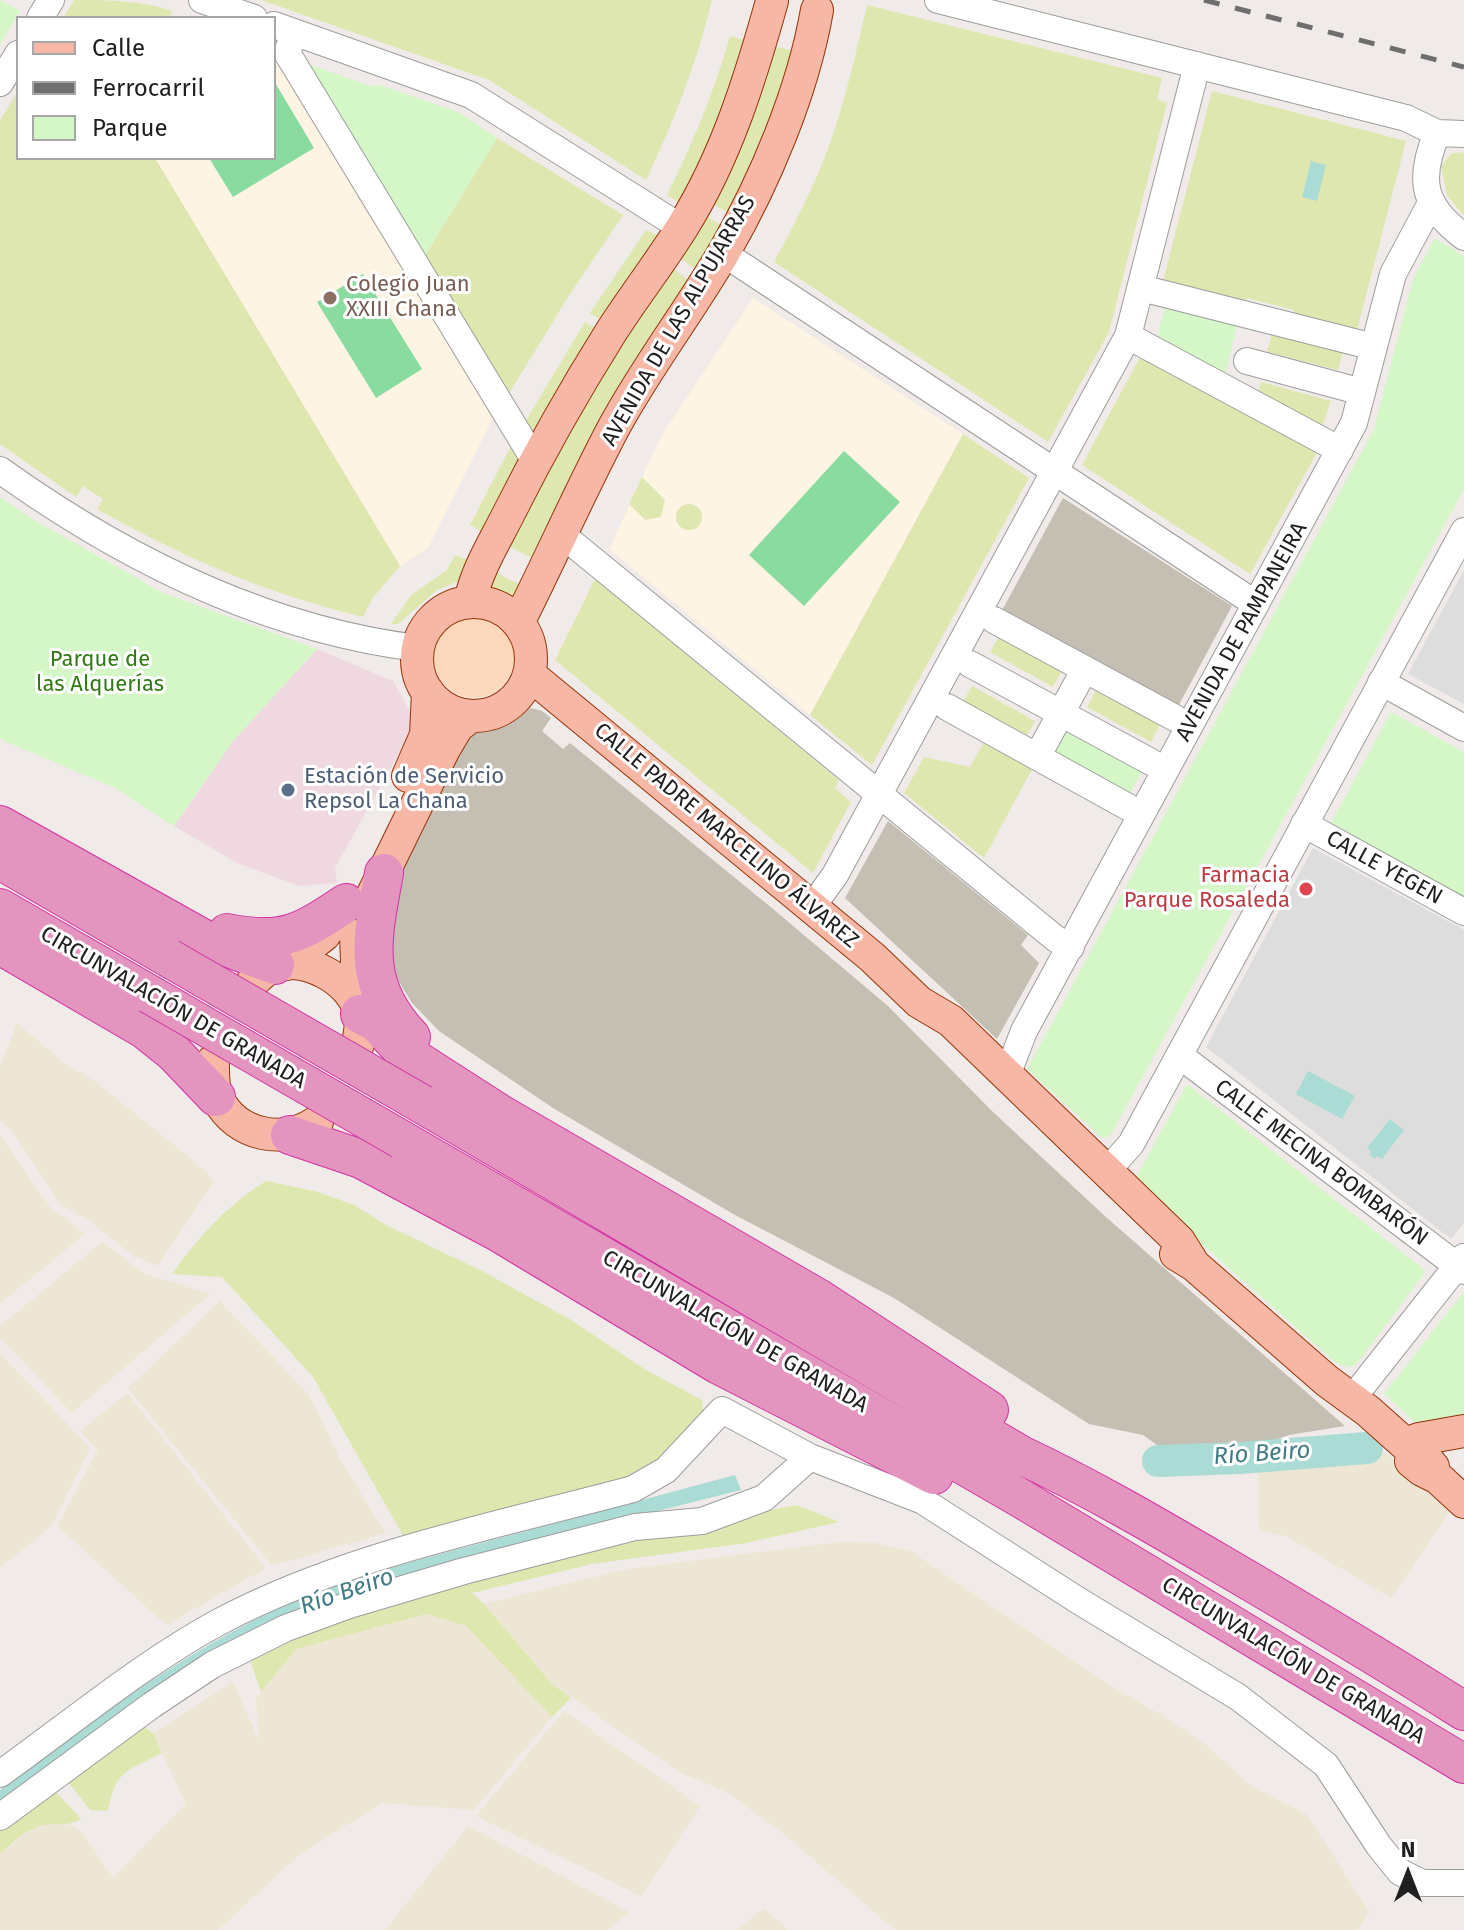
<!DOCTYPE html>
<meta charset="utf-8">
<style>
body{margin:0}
#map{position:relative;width:1464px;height:1930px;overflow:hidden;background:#f0eae8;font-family:"Fira Sans",sans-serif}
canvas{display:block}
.legend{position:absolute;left:16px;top:16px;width:260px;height:144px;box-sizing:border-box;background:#fff;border:2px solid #a6a6a6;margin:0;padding:10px 14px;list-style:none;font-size:24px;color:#202020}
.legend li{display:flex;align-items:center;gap:16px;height:40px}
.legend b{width:40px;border:2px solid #a6a6a6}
.north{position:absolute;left:1368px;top:1834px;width:80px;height:80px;-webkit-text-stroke:6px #fff;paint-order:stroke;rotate:0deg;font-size:22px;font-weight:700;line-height:32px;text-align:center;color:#202020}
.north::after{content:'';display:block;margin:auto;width:28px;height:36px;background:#202020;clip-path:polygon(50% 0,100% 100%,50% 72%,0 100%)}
</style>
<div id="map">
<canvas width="1464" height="1930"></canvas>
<ul class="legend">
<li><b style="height:10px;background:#f7b7a6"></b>Calle</li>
<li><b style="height:10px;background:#6e6e6e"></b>Ferrocarril</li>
<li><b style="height:22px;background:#d5f7c8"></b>Parque</li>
</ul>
<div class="north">N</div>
</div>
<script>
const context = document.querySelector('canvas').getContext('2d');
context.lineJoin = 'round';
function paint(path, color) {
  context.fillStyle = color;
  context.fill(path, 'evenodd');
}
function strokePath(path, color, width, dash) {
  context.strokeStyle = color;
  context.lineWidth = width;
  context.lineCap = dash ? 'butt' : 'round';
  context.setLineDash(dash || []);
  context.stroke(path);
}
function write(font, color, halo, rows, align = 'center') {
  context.font = font + ' "Fira Sans",sans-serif';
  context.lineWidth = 6;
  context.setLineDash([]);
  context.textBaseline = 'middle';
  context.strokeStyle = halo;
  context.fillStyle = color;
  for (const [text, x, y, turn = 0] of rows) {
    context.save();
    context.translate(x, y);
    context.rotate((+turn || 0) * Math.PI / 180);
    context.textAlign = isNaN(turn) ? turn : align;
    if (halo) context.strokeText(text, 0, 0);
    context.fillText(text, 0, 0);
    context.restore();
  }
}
paint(new Path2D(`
 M1464,570v134l-56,-30z
 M1313,848l151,82v293l-13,16 -245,-192z`), '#deddde');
paint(new Path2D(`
 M317,649l76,32 18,32 3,13 -79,142 2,15 -38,3 -62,-23 -63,-37 59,-85z`), '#f0d8e0');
paint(new Path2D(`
 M274,54l219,364 -65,130 -28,18 -245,-408h119z
 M753,298l210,136 -153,281 -201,-166 52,-113z`), '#fdf4e3');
paint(new Path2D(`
 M1063,498l169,108 -58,108 -175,-98z
 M531,708l11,3 9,7 -9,13 21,18 7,-6 203,166 115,97 105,106 114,106 238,208 -56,9 -28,10 -56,6 -45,-4 -17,-12 -54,-11 -195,-126 -159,-83 -182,-107 -114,-77 -27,-28 -14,-23 -14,-15 8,-71 68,-145 9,-13 15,-9 17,-4 21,-13z
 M888,821l140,114 -7,10 18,18 -42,76 -152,-141z`), '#c5beb3');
paint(new Path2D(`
 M17,1023l46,39 33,20 111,90 6,11 -55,83 -24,-10 -45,-35 -29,-17 -49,-75 -11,-9v-54z
 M0,1135l50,72 35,27 -85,70z
 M102,1242l43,32 65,20 -138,119 -72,-75v-12z
 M220,1301l89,94 34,70 43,68 -114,33 -144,-178z
 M0,1353l90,95 -38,78 -52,42z
 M127,1393l139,175 -100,57 -109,-99 41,-76 -18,-19z
 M1386,1453l64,58 -59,87 -105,-62 -27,-6 -1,-61z
 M847,1541l29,2 36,9 201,135 45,26 48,32 45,41 55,28 64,98 -12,18h-463l-121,-104 -50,-35 -47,-20 -125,-87 -68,-80 144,-35z
 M426,1614l40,12 86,91 -78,93 -92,-7 -82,51 -82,76h-218v-77l35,-26 19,-3 17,1 12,8 30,45 73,-74 -33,-71 80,-51 26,59 -3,-42 39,-50z
 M564,1711l136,95 -59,90 -165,-80z
 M468,1826l161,86 -21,18h-223z
 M764,1908l24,22h-51z`), '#eee6d4');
paint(new Path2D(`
 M74,0c34,0 66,0 98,11l-2,7h-107z
 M261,0h451c-15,63 -38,121 -66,180l-157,-100z
 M867,5l295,73 -5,21 10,4 -58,229 -61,110 -274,-180c20,-37 39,-74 54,-113 17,-47 28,-96 39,-144z
 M730,36l14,4c-16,57 -37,110 -65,163l-12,-8c26,-52 47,-103 63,-159z
 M771,46l24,5 -14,49 -49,115 -21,-12z
 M18,91v67h137l245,408 -28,33 -9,18c-95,-23 -181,-60 -266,-108l6,-10 -20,-13 -7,11 -76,-53v-324z
 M1212,91l194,50 -51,197 -64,-16 3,-12 -47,-12 -4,12 -82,-21z
 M497,138l126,77 -55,82 -63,103 -84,-138z
 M1460,152l4,1v63l-17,-21 -6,-29 10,-12z
 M704,215l21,12 -27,44 -22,-16z
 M646,230l12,6 -57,84 -11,-7z
 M668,265l24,18 -158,276 -31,-15z
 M585,322l11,7 -64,108 -7,-15z
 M1272,334l71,18 -5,18 -71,-18z
 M1144,350l177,95 -71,129 -168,-109z
 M1261,382l70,19 -9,26 -64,-35z
 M963,434l66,44 -157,287 -62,-50z
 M511,446l7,14 -36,72 -12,-7z
 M642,477l23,23 -4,17 -16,3 -16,-16z
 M676 517a13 13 0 1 1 26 0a13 13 0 1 1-26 0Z
 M455,555l13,5 -11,22 -20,8 -39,34h-7l20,-29 36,-25z
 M490,570l31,15 -8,16 -31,-15z
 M595,579l244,201 -4,8 16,14 -38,71 -258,-213z
 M999,636l63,35 -9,16 -63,-35z
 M972,686l63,35 -9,16 -63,-35z
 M1096,690l64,35 -9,17 -64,-35z
 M988,735l48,27 -52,96 -80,-65 20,-36 46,10z
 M266,1181l52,11 36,13 32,20 96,46 89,49 75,50 56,30 1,15 -42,49 -28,20 -224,62 -96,-169 -91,-100 -50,-3c28,-38 53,-67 94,-93z
 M797,1505l42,17 -93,21 -154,21 -120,29 12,11 68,80 19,14 -19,19 -86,-91 -40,-12 -130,35 -35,43 -12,-35 80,-35 308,-87z
 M143,1726l10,7 9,20c-35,18 -47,17 -54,58l-18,-1 -21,-27z
 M55,1791l26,28c-14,9 -28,2 -44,8 -13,4 -26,18 -37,26v-22z`), '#dfe7b1');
paint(new Path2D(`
 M434 658a40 40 0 1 1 80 0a40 40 0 1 1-80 0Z`), '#fbd7bb');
paint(new Path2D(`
 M0,0l20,11 -20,33z
 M300,61l70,25 10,-1 78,27 39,26 -76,124z
 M1435,238l29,18v233l-354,647 -8,2 -75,-69 347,-640 39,-150z
 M1165,307l72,18 -12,49 -68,-36z
 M0,497l29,20 134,76 154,56 -84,92 -59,85 -59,-38 -115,-49z
 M1391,712l73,40v145l-133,-74z
 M1064,727l79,43 -17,30 -78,-42z
 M1187,1084l239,187 -70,94 -9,2 -11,-4 -203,-180z
 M1462,1294l2,1v121l-48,7 -32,-29z`), '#d5f7c8');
paint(new Path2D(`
 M274,81l40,67 -81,49 -24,-39h65z
 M363,274l59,95 -46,29 -59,-96z
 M844,451l56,51 -96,104 -55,-51z`), '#8adb9f');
paint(new Path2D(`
 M1311,161l15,4 -9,36 -15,-4z
 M1308,1071l47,25 -13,23 -46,-25z
 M1390,1119l14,11 -22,29 -5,-3 -2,3 -6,-5 2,-3 -4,-3z
 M735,1475l6,15 -163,41 -234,66 -344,209v-16c87,-64 171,-130 269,-177 70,-33 145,-52 220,-72 82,-22 164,-44 246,-66z`), '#abdbd5');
strokePath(new Path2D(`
 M1158,1461l82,-3 127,-10`), '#abdbd5', 32);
const minor = new Path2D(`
 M202,0l52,18
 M938,0l468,118 31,15 27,1
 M40,18l11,-18
 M274,25l197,70 211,133
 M294,32l-7,21 248,408
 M0,83l18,-29
 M1437,133c-20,48 -14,73 27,104
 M723,253l533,351
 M1141,288l233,59
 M1128,336l212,114
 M1247,361l115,31
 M0,470c123,88 265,159 417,178
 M560,536l11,6 485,397 15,8
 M994,620l181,98
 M970,664l181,98
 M1381,682l83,46
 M947,707l181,100
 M1037,757l48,-88
 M1304,824l160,88
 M812,907l23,-32 293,-539 69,-271
 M1179,1055l285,216
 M1007,1075l17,-44 330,-608 39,-149 38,-71
 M1106,1172l25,-28 333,-613
 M1351,1400l113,-143
 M0,1774c70,-50 143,-111 219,-152 126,-67 276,-96 414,-133l33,-19 56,-60 88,47 113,44 156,100 159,96 88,68 53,81 21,26 22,11h42
 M0,1817l152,-112 60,-40 74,-37 63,-23 115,-34 171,-44 67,-6 62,-23 46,-41`);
const major = new Path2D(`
 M470,602c6,-31 25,-61 39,-89 31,-62 65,-122 102,-181 23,-36 49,-69 72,-106 43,-69 67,-146 89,-225
 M417 659a57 57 0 1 1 114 0a57 57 0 1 1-114 0Z
 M518,623c33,-65 62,-132 96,-196 33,-61 75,-115 110,-175 41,-71 79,-161 93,-242
 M529,674l343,283 47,45 32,19 228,220 15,24
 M408,776l18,-41 2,-43
 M373,894l71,-145 13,-22 14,-11
 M287,964l37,-29 12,-18
 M251,984c7,-7 15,-16 25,-19 31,-9 74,15 83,45 4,12 1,25 -2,37
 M356,1001l2,-14 -2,-51
 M213,1061c0,13 -1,27 5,38 19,37 66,46 99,23
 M1176,1254l18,11 133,116 41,30 37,33 12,4 16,19
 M1405,1444l14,-5 45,-8
 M1411,1461l11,9 16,8 26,24`);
const highway = new Path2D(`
 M0,825l204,114 71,26
 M0,860l169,98
 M384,873c-12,66 -24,110 27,164
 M0,908l149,86
 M227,933c56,11 73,1 119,-30
 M0,945l144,84 30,24 42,44
 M360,1014l17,9 27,29 98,63 316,183 171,112
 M422,1104l599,351c68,32 133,70 198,108 82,48 164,97 245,148
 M290,1135l71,24 137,73 221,133 215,110
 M402,1140l620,359 442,265`);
strokePath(minor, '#9d9d9d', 28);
strokePath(major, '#953408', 34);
strokePath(highway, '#d231a2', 40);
strokePath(minor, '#fff', 26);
strokePath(major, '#f7b7a6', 32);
strokePath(highway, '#e394bf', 38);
strokePath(new Path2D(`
 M1204,0l260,67`), '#6e6e6e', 5, [16, 16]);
const highwayBridge = new Path2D(`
 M169,958l253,146
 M149,994l253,146`);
strokePath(highwayBridge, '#d231a2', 40, []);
strokePath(highwayBridge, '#e394bf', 38);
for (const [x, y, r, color] of [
 [330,298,8,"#8d6e63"],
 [288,790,8,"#5c6f8a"],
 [1306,889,8,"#e0444e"]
]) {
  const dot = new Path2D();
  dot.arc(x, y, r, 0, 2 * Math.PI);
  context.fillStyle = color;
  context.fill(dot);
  strokePath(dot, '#fff', 3);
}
write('22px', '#785e54', '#fff', [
 ["Colegio Juan",346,285],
 ["XXIII Chana",346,310]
], 'left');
write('22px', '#202020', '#fff', [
 ["AVENIDA DE LAS ALPUJARRAS",679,321,-60],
 ["AVENIDA DE PAMPANEIRA",1242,632,-61],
 ["CALLE PADRE MARCELINO ÁLVAREZ",726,836,40],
 ["CALLE YEGEN",1384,868,29],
 ["CIRCUNVALACIÓN DE GRANADA",173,1008,30],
 ["CALLE MECINA BOMBARÓN",1321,1163,37],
 ["CIRCUNVALACIÓN DE GRANADA",735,1332,30],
 ["CIRCUNVALACIÓN DE GRANADA",1293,1661,31]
]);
write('22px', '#2f7b12', '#fff', [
 ["Parque de",100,660],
 ["las Alquerías",100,685]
]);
write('22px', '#4e5e75', '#fff', [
 ["Estación de Servicio",304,777],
 ["Repsol La Chana",304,802]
], 'left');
write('22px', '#be3a42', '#fff', [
 ["Farmacia",1290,876],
 ["Parque Rosaleda",1290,901]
], 'right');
write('italic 24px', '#417c85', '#fff', [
 ["Río Beiro",1262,1454,-4],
 ["Río Beiro",347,1592,-19]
]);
</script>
